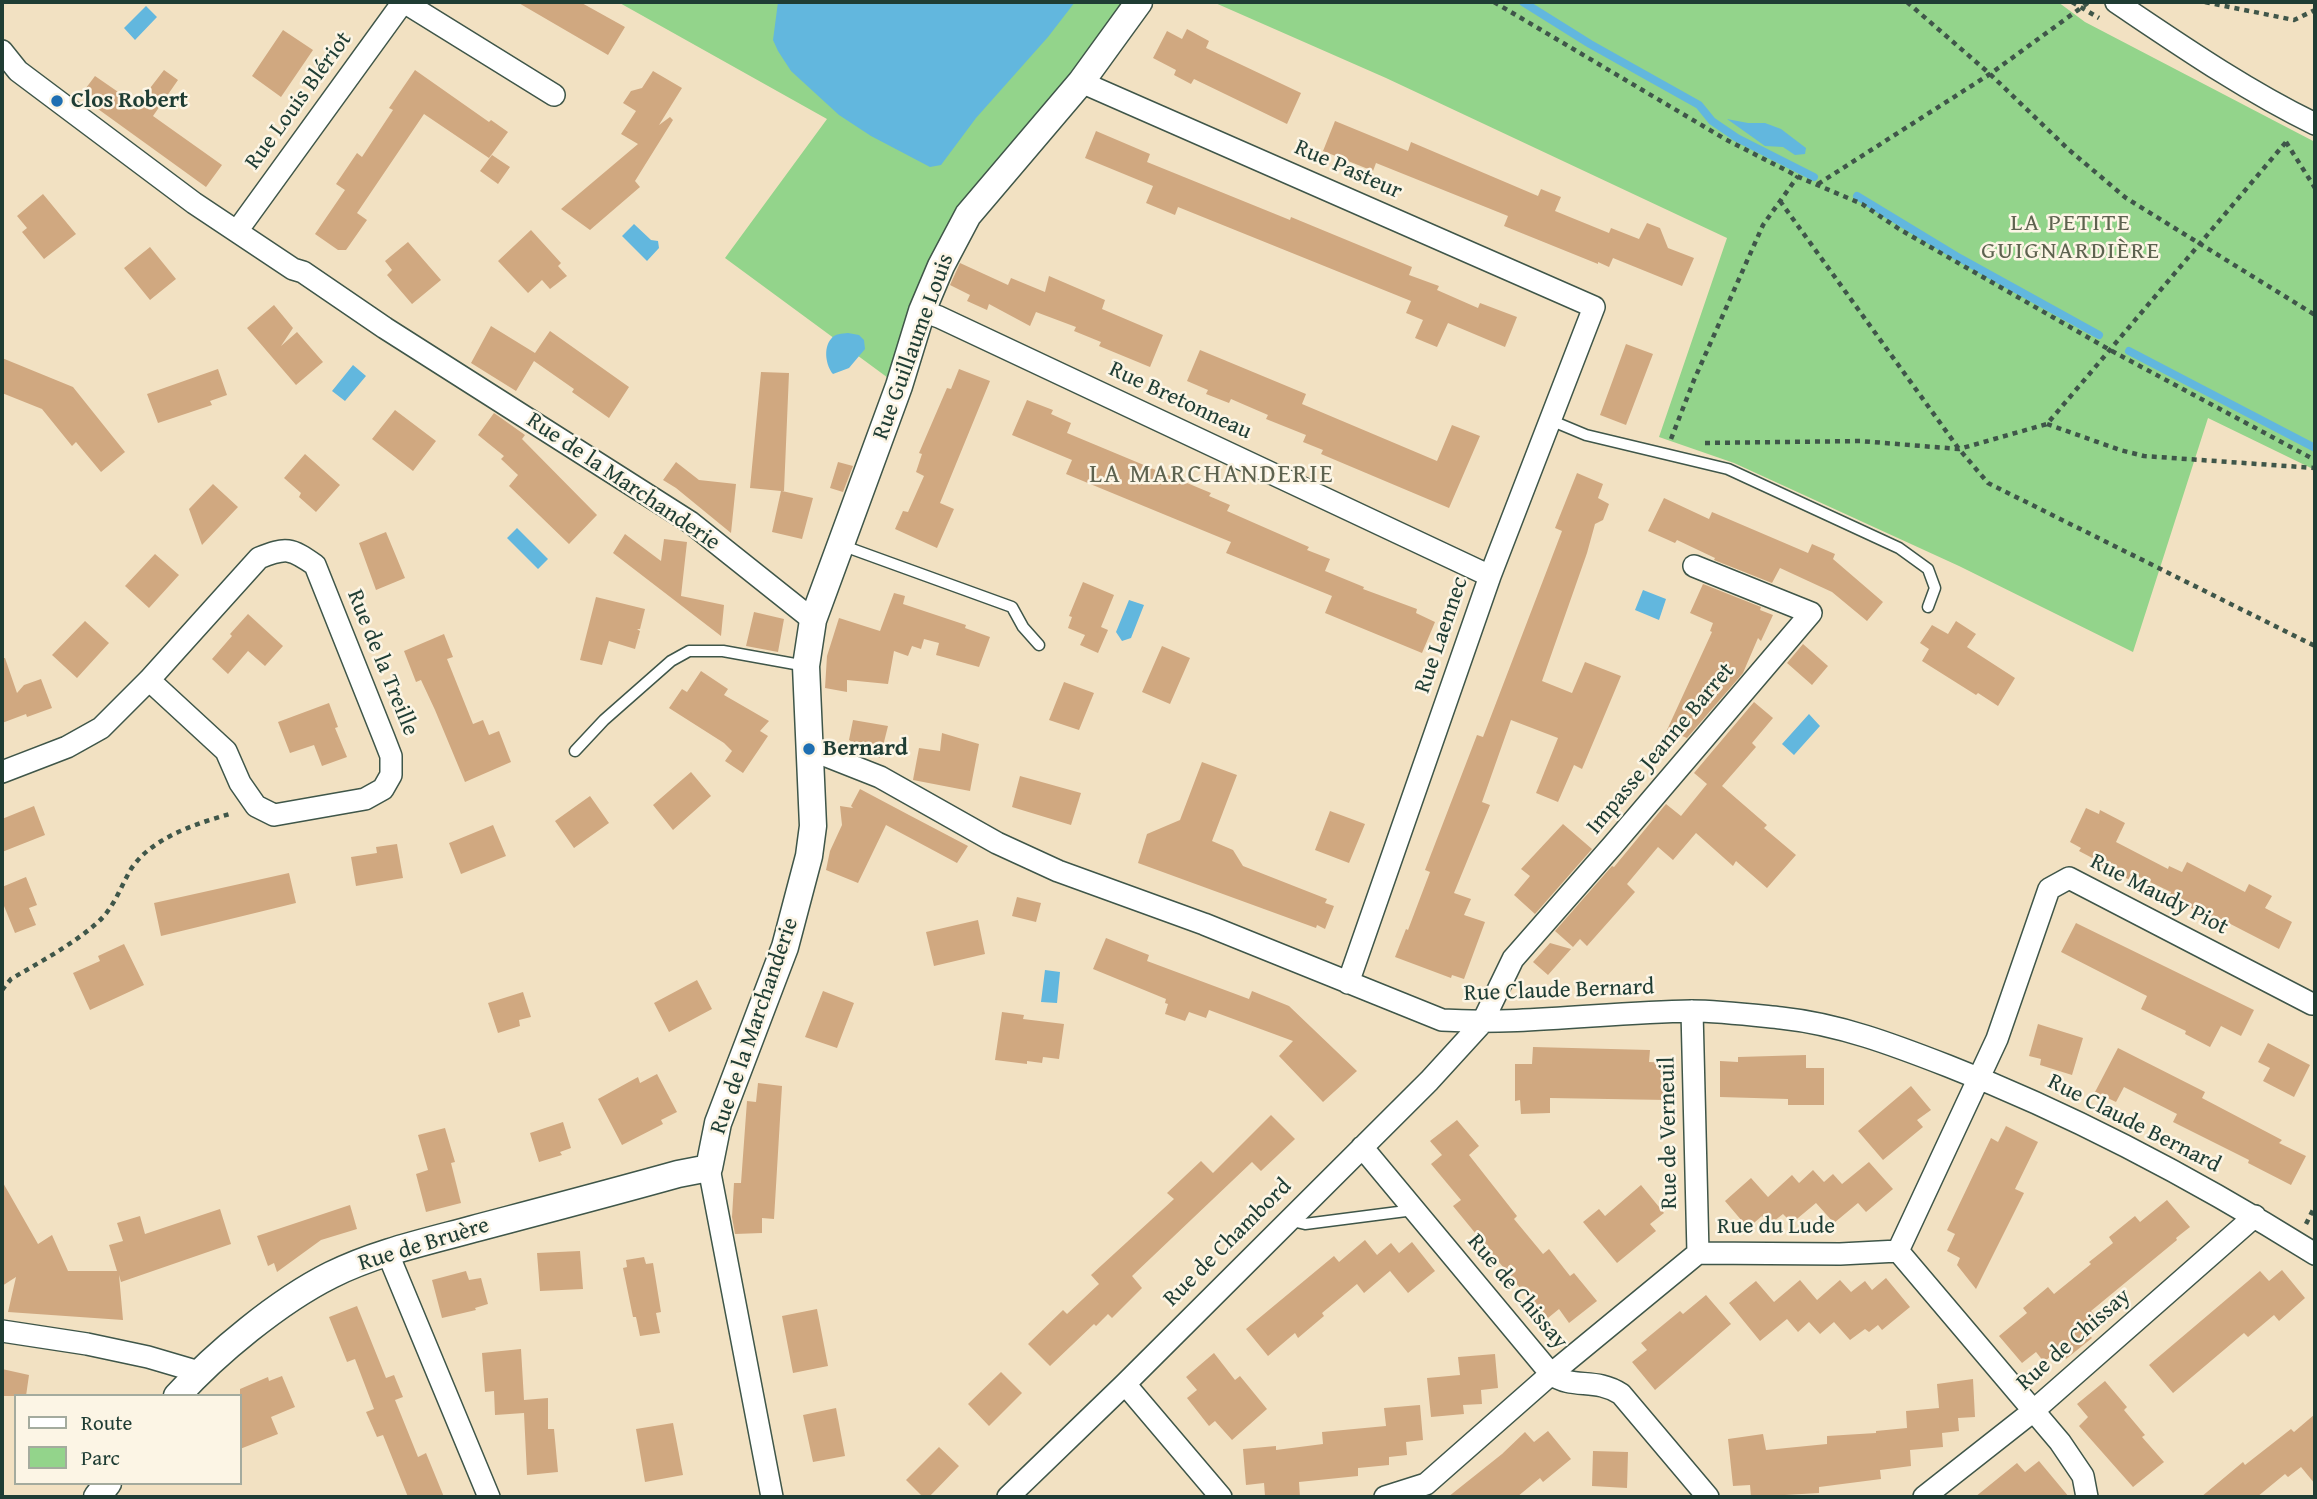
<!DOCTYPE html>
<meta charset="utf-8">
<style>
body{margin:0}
#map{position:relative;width:2317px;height:1499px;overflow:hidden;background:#f2e1c2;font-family:"Gentium Book Plus",serif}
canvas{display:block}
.frame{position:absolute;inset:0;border:4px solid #1f3d34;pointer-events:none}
.legend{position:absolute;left:14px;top:1394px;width:228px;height:91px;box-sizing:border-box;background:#fcf5e5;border:2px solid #a4ab9e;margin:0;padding:9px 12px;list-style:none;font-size:21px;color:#1f3d34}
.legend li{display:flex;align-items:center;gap:14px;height:35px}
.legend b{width:35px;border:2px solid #a4ab9e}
</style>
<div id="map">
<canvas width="2317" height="1499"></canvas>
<div class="frame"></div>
<ul class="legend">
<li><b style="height:9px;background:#fff"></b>Route</li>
<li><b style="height:19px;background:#93d48b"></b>Parc</li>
</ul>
</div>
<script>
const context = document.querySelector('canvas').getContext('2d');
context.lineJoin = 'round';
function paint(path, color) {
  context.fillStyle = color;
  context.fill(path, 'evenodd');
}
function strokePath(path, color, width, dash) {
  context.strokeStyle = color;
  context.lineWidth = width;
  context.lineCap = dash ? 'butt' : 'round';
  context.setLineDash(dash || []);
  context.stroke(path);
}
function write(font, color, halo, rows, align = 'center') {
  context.font = font + ' "Gentium Book Plus",serif';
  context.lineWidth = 5;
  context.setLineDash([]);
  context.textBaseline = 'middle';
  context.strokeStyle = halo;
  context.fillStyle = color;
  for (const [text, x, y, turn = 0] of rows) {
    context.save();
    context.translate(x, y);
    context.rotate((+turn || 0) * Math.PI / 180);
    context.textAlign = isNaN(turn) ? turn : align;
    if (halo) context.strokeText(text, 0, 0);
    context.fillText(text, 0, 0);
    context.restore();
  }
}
paint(new Path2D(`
 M618,2h521l-171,213 -69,171 -174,-128 102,-139z
 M1213,2h845l27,20 230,120v328l-107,-52 -75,234 -174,-86 -225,-103 -75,-26 68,-199 -341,-160z`), '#93d48b');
paint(new Path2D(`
 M778,2h297l-27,35 -72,81 -35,47 -11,2 -59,-31 -32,-21 -48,-44 -13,-20 -5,-11z
 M146,6l11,11 -22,23 -11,-12z
 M1727,119l21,4h17l16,6 25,19 -1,6 -10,1 -12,-8 -18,-1z
 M634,224l17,16 7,1 1,7 -12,13 -25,-25z
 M848,333l11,2 5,5 1,9 -16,19 -16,6c-7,-8 -10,-26 -2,-35 4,-6 11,-5 17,-6z
 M353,365l13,11 -21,25 -13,-10z
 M517,528l31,31 -10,10 -31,-31z
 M1643,590l23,9 -7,21 -24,-10z
 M1129,600l15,5 -13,33 -9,3 -6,-9z
 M1809,714l11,12 -26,29 -12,-11z
 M1045,970l15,2 -3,31 -16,-1z`), '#62b7de');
strokePath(new Path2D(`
 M1523,2l67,42 109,61 13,16 25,17 77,39
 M1857,196l99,60 143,79
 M2129,351l186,97`), '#62b7de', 8);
paint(new Path2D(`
 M517,2h63l45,25 -17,28z
 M1187,29l22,12 -3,7 95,45 -14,31 -93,-45 -3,5 -17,-9 2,-5 -23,-12 14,-27 15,8z
 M283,30l30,20 -32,47 -29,-21z
 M164,70l14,10 -25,36 69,49 -16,22 -126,-91 15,-20 42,29z
 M415,70l74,52 2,-2 17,12 -19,26 -65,-44 -67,99 10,7 -21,30h-8l-23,-16 30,-44 -9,-6 21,-31 5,4 31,-47 -4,-2z
 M653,71l29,17 -23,37 11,-8 3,3 -38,61 5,6 -50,43 -29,-21 77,-65 -17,-10 15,-23 -13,-8 8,-12 11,-3z
 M1335,121l73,30 3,-9 127,54 3,-7 20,8 -6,14 54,22 2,-5 28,11 8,-16 13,5 8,20 26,10 -12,28 -69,-28 -4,9 -11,-5v2l-94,-38 4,-10 -132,-53 -3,8 -50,-20z
 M1096,131l54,23 -3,8 143,58 1,-3 121,50 -3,8 30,11 -2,4 41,18 2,-5 37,14 -12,30 -57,-24 -11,24 -22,-9 8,-18 -17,-7 5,-12 -233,-94 -3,8 -29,-12 7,-17 -68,-28z
 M492,155l18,12 -12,17 -18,-13z
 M43,194l33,40 -32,25 -22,-27 5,-4 -10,-12z
 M531,230l30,33 -3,3 9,10 -17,13 -8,-9 -14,13 -30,-32z
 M408,242l33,38 -29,24 -25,-29 5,-5 -7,-9z
 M150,247l26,32 -26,21 -26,-32z
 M960,263l48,22 3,-7 34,14 4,-16 56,24 -3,9 61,26 -13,32 -51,-21 2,-4 -27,-11 2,-4 -40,-15 -6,14 -41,-22 -2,6 -20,-9 3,-6 -20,-10z
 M274,305l19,23 -12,18 16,-14 26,30 -27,23 -49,-57z
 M491,326l44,27 15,-22 79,56 -20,31 -37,-26 2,-3 -40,-28 -18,30 -45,-28z
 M1626,344l27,10 -27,71 -26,-10z
 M1200,350l106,44 -4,10 135,57 15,-36 28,11 -31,72 -128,-54 2,-4 -20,-8 3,-7 -40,-16 2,-4 -37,-16 -2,4 -23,-9 2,-4 -21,-9z
 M2,358l71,29 52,65 -24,20 -25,-30 -4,4 -30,-37 -40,-16z
 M218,369l9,26 -17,6 2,4 -54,18 -11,-29z
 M959,369l31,12 -50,122 14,6 -17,39 -42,-19 8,-18 5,1 16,-36 -8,-4 6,-18 -3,-1 28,-65 4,1z
 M761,372l28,1 -5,118h-2l31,7 -11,41 -30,-7 9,-41 -31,-3z
 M1027,400l26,10 -2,4 20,9 -4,10 144,60 -2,3 21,9 -3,6 82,36 -2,3 23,9 -5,12 39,16 -1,2 54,20 -1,4 19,9 -13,31 -97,-40 7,-17 -106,-43 5,-11 -165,-68 6,-14 -60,-25z
 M395,410l41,31 -23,30 -41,-32z
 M494,413l31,22 -3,4 75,76 -28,29 -60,-58 9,-11 -17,-16 3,-3 -26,-21z
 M305,454l35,31 -24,27 -17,-15 2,-4 -17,-15z
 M676,462l23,18 37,4 -5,49 -55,-45 -13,-8z
 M838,462l15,4 -10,26 -13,-4z
 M1577,473l26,11 -5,14 11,6 -6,16 -8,4 -8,29 -45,128 30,12 13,-31 36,14 -39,93 -8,-4 -16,37 -22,-9 22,-55 -47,-18 -29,82 8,3 -36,88 17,6 -7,16 21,7 -21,57 -12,-4 -1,3 -56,-21 11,-28 2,1 22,-58 -5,-2 52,-135 6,2 79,-206 -7,-3z
 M213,484l25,23 -36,38 -13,-36z
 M1664,498l45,21 3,-7 96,41 4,-9 23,10 -2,5 50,43 -16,19 -35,-29 -52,-24 -8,15 -58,-23 1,-2 -38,-18 -2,3 -27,-12z
 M386,532l19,46 -29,12 -17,-47z
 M625,534l36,27 3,-22 23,3 -6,54 43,9 -3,31 -108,-83z
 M155,554l24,21 -30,33 -24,-22z
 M1083,582l31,13 -13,32 7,3 -10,23 -18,-8 5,-10 -17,-7 4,-11 -3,-1z
 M1703,584l58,23 -1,3 13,5 -12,26 -3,-3 -15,35 -56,65 -20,-8 45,-98 -2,-1 3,-8 -23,-10z
 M894,593l11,3 -2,8 63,21 -1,3 25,9 -11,30 -43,-12 3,-12 -15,-4 -3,10 -9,-3 -4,10 -14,-5 -6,33 -41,-4v12l-22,-4 2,-32 12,-38 41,13z
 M596,597l49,12 -5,20h-3l3,2 -5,18 -26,-8 -7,24 -22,-5z
 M754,612l30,7 -6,33 -32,-6z
 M248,614l35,32 -18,20 -17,-15 -20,23 -16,-15 20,-23 -2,-2z
 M85,621l24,22 -32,35 -25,-23z
 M1956,621l20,13 -9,13 48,31 -17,28 -20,-13 -2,2 -54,-34 7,-12 -9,-6 12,-18 16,9z
 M444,634l9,23 -6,2 26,65 10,-4 6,15 10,-4 12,31 -46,20 -30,-72 -14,-30 -5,2 -12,-31z
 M1803,644l25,22 -16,19 -25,-22z
 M1162,646l28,12 -20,46 -28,-12z
 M2,658h3l12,35 7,-8 17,-6 11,29 -25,9 -1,-3 -24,9z
 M701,671l27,18 -4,6 45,26 -9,10 8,5 -25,37 -18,-12 7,-10 -8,-8 -55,-35 13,-19 5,3z
 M1064,682l30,11 -15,37 -30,-10z
 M1754,702l19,16 -21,25 4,4 -34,39 45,39 -3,3 32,27 -29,33 -31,-27 -3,5 -37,-33 -23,27 -15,-13 -31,37 8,8 -48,54 -7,-7 -7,8 -18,-16 57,-65 2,1 52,-63 15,12 26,-32 -13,-11z
 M329,703l9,24 -3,1 12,29 -25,9 -8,-21 -24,8 -12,-31z
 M853,720l35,6 -8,32 -31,-18z
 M942,733l37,11 -9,47 -57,-11 6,-32 21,3z
 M1202,762l35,13 -25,66 21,9 10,16 84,33 -2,4 9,3 -9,23 -8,-4 -1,3 -178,-65 9,-29 33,-14z
 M691,772l20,24 -38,34 -20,-25z
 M1020,776l61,17 -10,32 -59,-18z
 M860,789l49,26 59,31 -11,17 -71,-38 -28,58 -32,-13 4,-19 12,-26 -2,-19 13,2 -2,-2z
 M590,796l19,27 -35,25 -19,-27z
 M34,806l11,29 -43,17v-33z
 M2086,808l13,6 1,-4 25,13 -9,19 52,27 1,-3 13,6 5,-10 58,30 4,-8 23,12 -7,12 27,14 -13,27 -66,-34 -2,3 -42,-21 2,-5 -36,-17 -3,6 -35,-17 1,-3 -19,-10 2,-3 -11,-6z
 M1330,811l35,13 -16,39 -34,-13z
 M1563,824l29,25 -57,65 -21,-19 16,-19 -9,-7z
 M493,825l13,31 -45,18 -12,-31z
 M397,844l6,34 -47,8 -5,-29 26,-4 -1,-6z
 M289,873l7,30 -135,33 -7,-33z
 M26,877l11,28 -8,3 7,17 -21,8 -13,-32v-14z
 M1017,897l24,6 -5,19 -24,-6z
 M978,920l7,34 -51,12 -8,-34z
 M2076,923l178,87 -13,26 -20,-10 -11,21 -25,-13 1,-3 -45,-22 6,-13 -86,-44z
 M1106,938l43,17 -2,6 102,38 3,-8 37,15 68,65 -34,31 -44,-46 14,-15 -84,-31 -3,8 -17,-6 -4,9 -20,-7 3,-10 -3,-1 1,-4 -73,-30z
 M1550,943l21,6 -23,26 -15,-13z
 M124,944l20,41 -54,25 -17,-37 27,-12 -2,-5z
 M697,980l15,29 -43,23 -15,-29z
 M823,991l31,12 -17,45 -32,-11z
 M523,992l8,25 -12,3 1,6 -22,7 -10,-30z
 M1002,1012l22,3 -1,4 41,5 -5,35 -16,-2 -1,6 -15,-2v3l-32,-4z
 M2038,1024l45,14 -11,37 -32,-10 1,-6 -12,-3z
 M2268,1043l42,22 -16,32 -31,-16 7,-13 -12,-6z
 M1533,1047l117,3 -1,12 19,1 -1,37 -117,-2v15l-29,1 -1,-14 -5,1v-37h17z
 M2118,1048l87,44 -3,6 80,42 -3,3 27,13 -15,29 -43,-22 1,-3 -76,-38 4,-8 -53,-27 -8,15 -21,-10z
 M1806,1055v13h18v37h-36v-6l-68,-2v-36l18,1v-5z
 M657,1074l20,38 -16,8 2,4 -41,21 -24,-46 40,-22 2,6z
 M758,1083l24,3 -8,133 -12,-1v15l-27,1 -3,-17 2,-34h7l6,-82 9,1z
 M1911,1086l20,24 -14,10 6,7 -40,33 -25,-29z
 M1271,1115l24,24 -34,32 -9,-9 -120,114 10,12 -30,30 -4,-4 -12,12 -2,-2 -44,42 -22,-22 35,-34 4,4 32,-30 -8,-9 83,-76 -7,-6 34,-32 12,12z
 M1457,1120l22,26 -10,9 48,61 -3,3 29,35 6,-5 21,27 4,-3 23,28 -28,22 -10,-14 -11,9 -11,-14 -2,2 -82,-100 8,-6 -30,-36 11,-9 -12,-14z
 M563,1122l8,26 -11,4 2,3 -23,7 -9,-29z
 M2006,1126l32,16 -23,47 9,4 -48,96 -19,-24 3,-7 -13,-7 8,-17 -8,-4 44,-92 7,4z
 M445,1128l10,34 -4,1 10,40 -35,9 -10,-38 12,-4 -10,-35z
 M1869,1162l24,27 -27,23 -8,-9 -24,20 -18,-20 -24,20 -9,-9 -14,11 -7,-9 -14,12 -23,-27 26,-23 17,19 24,-22 7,8 14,-13 11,12 9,-8 9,10z
 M2,1181l36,63 14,-9 16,36h49l-8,-26 14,-4 -6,-18 23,-7 5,18 75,-25 11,35 -110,38 -2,-7 4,45 -115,-8 8,-35 -14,9z
 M1641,1185l23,28 -14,11 6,7 -39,32 -34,-41 16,-13 6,7z
 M2167,1200l23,27 -14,11 1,2 -86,71 8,9 -13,11 6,7 -26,21 -8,-9 -14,12 -8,-10 -14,11 -23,-27 28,-23 -4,-5 25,-21 6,7 37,-30 -2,-2 24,-19 -4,-6 26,-21 5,6z
 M350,1205l7,24 -36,11 -44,32 -3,-9 -6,3 -11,-30z
 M1365,1240l12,15 14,-12 8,10 13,-11 23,29 -27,22 -18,-22 -26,22 -7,-9 -35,29 2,3 -26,22 -3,-5 -27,23 -22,-27 88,-73 5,6z
 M580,1251l3,38 -43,2 -3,-38z
 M644,1257l2,7 7,-1 8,49 -5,1 4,20 -20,3 -4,-19h-3l-10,-49 4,-1 -1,-7z
 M2282,1270l23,28 -26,23 -5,-6 -26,22 -4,-4 -71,60 -24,-28 111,-94 9,10z
 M466,1271l3,9 12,-2 7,26 -13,4 1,2 -34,8 -10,-38z
 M1886,1278l24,29 -28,23 -4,-5 -9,7 -4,-3 -15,11 -16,-18 -14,12 -11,-12 -11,10 -11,-13 -27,22 -31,-38 27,-22 18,21 26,-22 17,20 23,-20 11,12 14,-11 7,9z
 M1706,1295l25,29 -76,66 -23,-28 15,-12 -6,-7 39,-32 3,3z
 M357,1306l29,72 8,-3 9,22 -8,3 23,57 8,-4 18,44h-36l-25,-62 -6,2 -11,-25 8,-3 -19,-50 -8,3 -18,-45z
 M817,1309l11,57 -35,7 -11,-57z
 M521,1349l3,51 24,-2v31h6l4,43 -31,3 -3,-62 -29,2 -1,-24 -9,1 -3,-39z
 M1214,1353l21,27 5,-4 27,33 -35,31 -17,-19 -6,5 -22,-28 10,-8 -11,-13z
 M1495,1354l3,34 -17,2 1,14 -19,1 1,9 -33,3 -4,-39 33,-3 -2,-18z
 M2,1369l27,6 -3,21h-24z
 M1001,1372l21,21 -33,33 -21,-22z
 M282,1376l13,31 -24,10 7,17 -38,15v-60l28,-12 1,4z
 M1973,1379l2,38 -17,1 1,13 -17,2 1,14 -33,3 1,16 -31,4 1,9 -62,8v6l-68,4 -1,-12 -17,1 -5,-47 35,-5 3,16 61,-6v-8l49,-3v-2l31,-3 -1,-17 33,-3 -2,-24z
 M2105,1381l22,26 -3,3 21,25 -3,2 22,25 -31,25 -54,-61 9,-9 -11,-13z
 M1420,1405l3,35 -17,2 1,13 -18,2v8l-31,3v8l-59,6 1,15h-18v-2l-17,1 -1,-13 -18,2 -3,-36 33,-3v4l47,-6 -1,-12 64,-6 -2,-18z
 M836,1408l9,48 -32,6 -10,-47z
 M2315,1414v70l-14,-17 -13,10 -3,-3 -28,23h-56l42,-35 2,3 46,-36 3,3z
 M673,1423l10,52 -38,7 -9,-53z
 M1548,1431l23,28 -28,23 -3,-4 -23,19h-69l54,-43 23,-22 9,10z
 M939,1447l20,19 -30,31h-6l-17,-17z
 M1593,1451l35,1 -1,36 -35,-2z
 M2039,1461l30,36h-94l42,-34 8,9z`), '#d0a880');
const service = new Path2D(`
 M1550,420l36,15 142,34 171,79 29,21 7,19 -7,19
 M841,545l171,62 11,20 16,18
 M575,751l29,-31 67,-59 18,-10h34l83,15
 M1288,1220l17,4 109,-14`);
const minor = new Path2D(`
 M404,2l150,93
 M2116,2c64,43 129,88 199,122
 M2,51l16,20 176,132 99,66 10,3 82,56 305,194 123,98
 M1081,82l513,225 -104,269 -142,407
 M237,231l166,-229
 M922,311l17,6 551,259
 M809,749l71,28 117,66 61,28 146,53 238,96c83,5 166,-8 249,-9 29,0 61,4 90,7 58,6 113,27 167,48 129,50 250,115 367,188
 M2,772l65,-25 34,-19 48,-48 110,-122c27,-11 32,-10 56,7l69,173 7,18v19l-8,14 -18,10 -91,16 -18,-9 -16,-23 -14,-32 -77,-71
 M1692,1011l6,242
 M1362,1147l189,227c22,16 44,3 70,20l87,103
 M709,1168l63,329
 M1898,1251l99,-212 52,-150 20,-11 243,126
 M388,1254l101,243
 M2,1331l85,13 61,13 51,15
 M1125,1384l96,113
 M1008,1497l117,-113 304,-303 53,-58 31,-64 100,-114 198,-232 -117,-47
 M1385,1497l41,-13 125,-110 147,-121 142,1 58,-3 162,191 23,34 4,21
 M1924,1497l108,-85 223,-196`);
const tertiary = new Path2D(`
 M177,1396c39,-43 102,-95 154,-121 44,-22 94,-33 142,-46 68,-18 137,-36 205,-55l31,-6 9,-45 67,-176 24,-91 4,-30 -7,-160 7,-46 86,-234 23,-75 19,-45 27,-51 113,-133 58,-80
 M97,1497l11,-14`);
strokePath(service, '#3f5649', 13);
strokePath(minor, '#3f5649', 24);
strokePath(tertiary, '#3f5649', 29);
strokePath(new Path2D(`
 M1494,2l231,137 76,39 61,26 37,25 211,121 205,110
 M1907,2l83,72 78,75 58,49 189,117
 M2072,2l27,16
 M2205,2l89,18 21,-10
 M2286,142l29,46
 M1818,184l172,-110 99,-72
 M1780,201l179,248 29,34 327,163
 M2047,424l73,26 24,6 171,12
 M1671,439l23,-59 69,-155 35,-49
 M1705,443l155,-2 99,8 88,-25 239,-282
 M2,990l9,-11c29,-17 61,-34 86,-56 17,-15 23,-35 34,-54 21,-32 67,-46 102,-56
 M2306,1224l9,-18`), '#3f5649', 4.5, [5, 5]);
strokePath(service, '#fff', 10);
strokePath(minor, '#fff', 21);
strokePath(tertiary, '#fff', 26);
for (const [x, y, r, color] of [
 [57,101,7,"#1f6fb2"],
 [809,749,7,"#1f6fb2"]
]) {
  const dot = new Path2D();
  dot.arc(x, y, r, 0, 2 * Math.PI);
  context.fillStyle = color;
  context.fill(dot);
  strokePath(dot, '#fcf5e5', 2.5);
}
write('bold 23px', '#1f3d34', '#fcf5e5', [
 ["Clos Robert",71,101],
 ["Bernard",823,749]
], 'left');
write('23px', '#1f3d34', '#fcf5e5', [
 ["Rue Louis Blériot",299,101,-54],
 ["Rue Pasteur",1348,170,24],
 ["Rue Guillaume Louis",914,347,-70],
 ["Rue Bretonneau",1180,401,25],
 ["Rue de la Marchanderie",623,482,34],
 ["Rue Laennec",1442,635,-71],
 ["Rue de la Treille",382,663,68],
 ["Impasse Jeanne Barret",1661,749,-50],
 ["Rue Maudy Piot",2159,895,27],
 ["Rue Claude Bernard",1559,991,-2],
 ["Rue de la Marchanderie",755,1026,-71],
 ["Rue Claude Bernard",2134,1124,27],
 ["Rue de Verneuil",1669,1133,-91],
 ["Rue du Lude",1776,1227],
 ["Rue de Chambord",1228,1243,-45],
 ["Rue de Bruère",424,1245,-17],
 ["Rue de Chissay",1517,1292,50],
 ["Rue de Chissay",2074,1340,-41]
]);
context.letterSpacing = '2px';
write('24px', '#5d624f', '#fcf5e5', [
 ["LA PETITE",2071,224],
 ["GUIGNARDIÈRE",2071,252]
]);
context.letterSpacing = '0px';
context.letterSpacing = '2px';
write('26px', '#5d624f', '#fcf5e5', [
 ["LA MARCHANDERIE",1212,475]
]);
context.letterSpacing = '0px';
</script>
